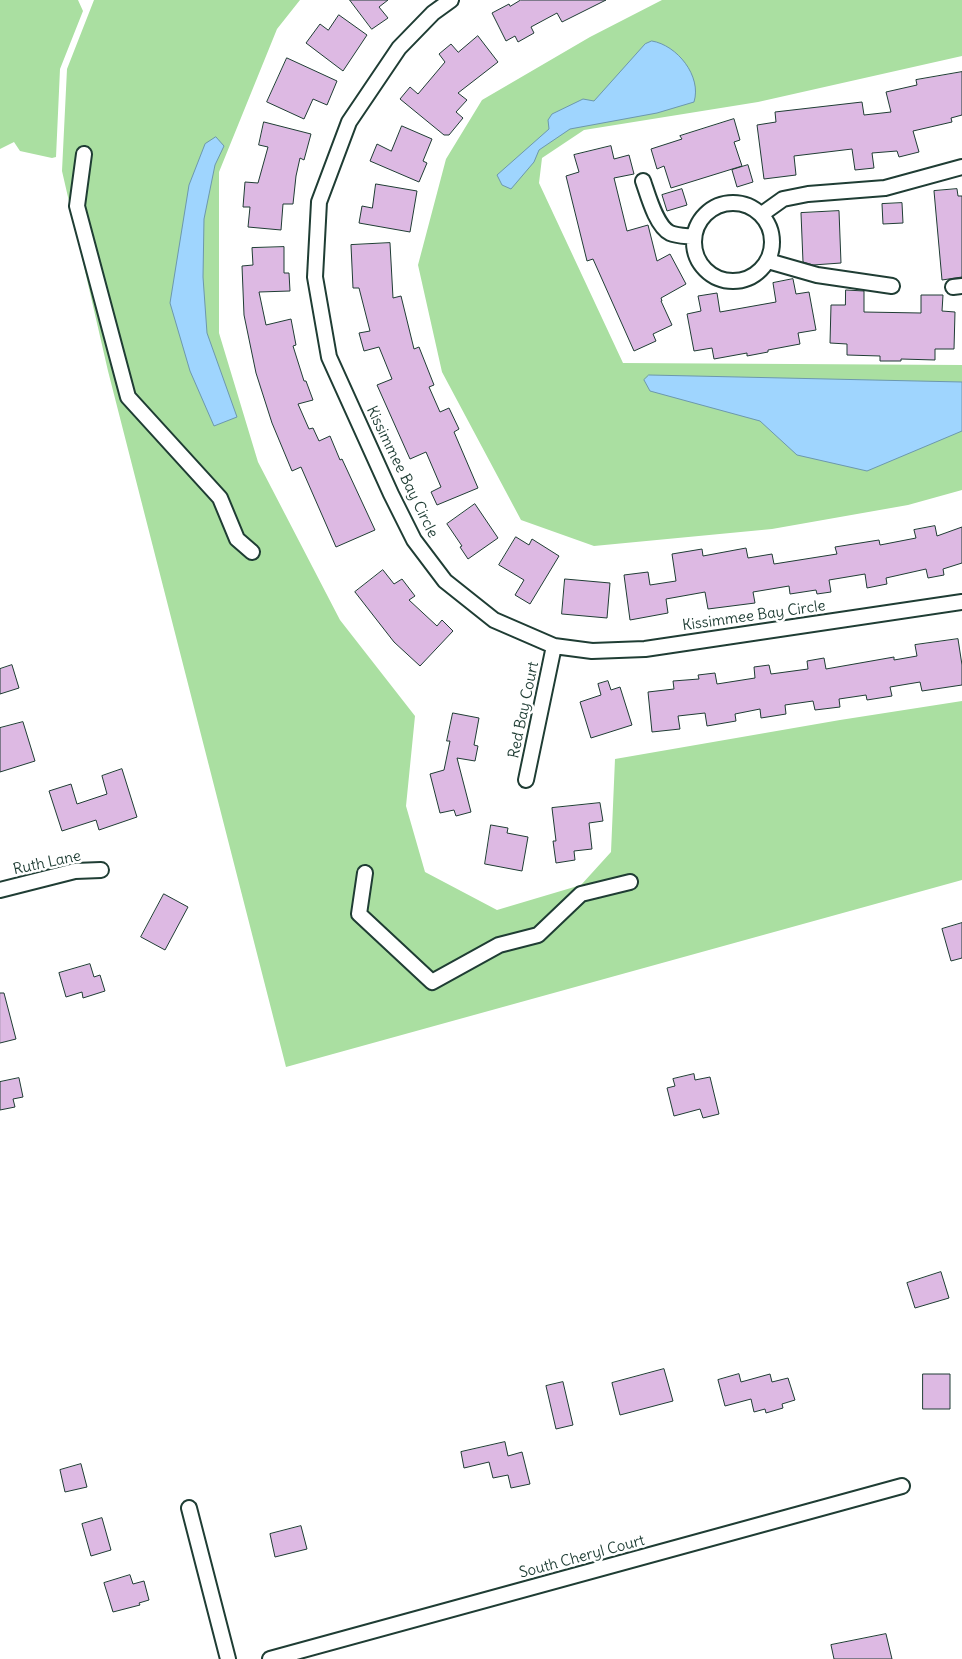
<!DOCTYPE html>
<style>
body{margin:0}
canvas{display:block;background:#fff}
</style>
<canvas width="962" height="1659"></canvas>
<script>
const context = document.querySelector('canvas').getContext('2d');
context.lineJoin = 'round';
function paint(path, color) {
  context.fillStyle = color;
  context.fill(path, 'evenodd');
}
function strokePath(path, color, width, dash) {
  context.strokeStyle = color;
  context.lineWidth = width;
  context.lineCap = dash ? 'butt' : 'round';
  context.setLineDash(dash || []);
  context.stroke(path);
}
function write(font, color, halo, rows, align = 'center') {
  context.font = font + ' Delius,sans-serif';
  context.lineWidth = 5;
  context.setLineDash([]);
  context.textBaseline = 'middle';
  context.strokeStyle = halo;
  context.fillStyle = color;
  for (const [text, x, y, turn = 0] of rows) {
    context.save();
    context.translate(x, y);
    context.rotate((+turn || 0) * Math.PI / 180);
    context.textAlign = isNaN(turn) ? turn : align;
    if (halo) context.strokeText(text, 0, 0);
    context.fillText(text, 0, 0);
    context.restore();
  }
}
paint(new Path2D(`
 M0,0h78l5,11 -23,58 -4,88 -4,1 -32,-7 -6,-9 -14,7z
 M94,0h206l-23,29 -58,143v161l39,129 82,158 75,96 -9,90 19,66 72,38 84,-25 30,-33 4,-93 225,-39 122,-19v179l-676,187 -178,-696 -46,-200 5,-102z
 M662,0h300v56l-204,46 -174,28 -42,28 -3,25 84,180 339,2v125l-54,15 -136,24 -178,17 -73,-26 -79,-148 -24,-107 28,-106 36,-59 108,-63z`), '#aadfa1');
const water = new Path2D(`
 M652,41c25,4 50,35 42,61l-37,11 -87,16 -31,21 -5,12 -23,27 -9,-4 -5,-10 52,-46 -1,-9 4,-6 31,-15 11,2 51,-57z
 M216,137l8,9 -9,19 -11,54 -1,58 4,56 30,84 -23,9 -24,-55 -20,-68 19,-118 16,-41z
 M649,375l313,7v49l-95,40 -70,-16 -37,-34 -110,-30 -6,-11z`);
paint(water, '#9fd5fe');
strokePath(water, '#6c98ad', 1);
const building = new Path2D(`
 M350,0h38l-9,7 9,11 -16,11z
 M521,0h85l-44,22 -5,-9 -26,14 3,6 -16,9 -3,-6 -9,5 -14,-28 17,-9 1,2z
 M339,15l28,20 -24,36 -37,-28 14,-19 8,6z
 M478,36l20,26 -40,31 9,7 -11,12 7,6 -14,17h-5l-44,-36 10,-12 8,7 27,-32 -6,-8 12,-10 7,8z
 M287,58l50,23 -10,24 -14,-6 -9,20 -37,-17z
 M962,72v43l-11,3 1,4 -39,9 6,21 -20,5 -2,-6 -25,2 2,15 -19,2 -3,-21 -58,7 2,19 -32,4 -7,-54 19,-3 -1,-10 87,-10 2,13 27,-3 -5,-20 31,-7 -1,-5z
 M734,119l6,21 -6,2 8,24 -71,22 -7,-22 -7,3 -6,-20 31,-10 -2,-3z
 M264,122l47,12 -7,26 -4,-2 -4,18 -3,28h-10l-2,26 -33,-3 2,-20h-7l2,-25 13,1 10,-36 -9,-2z
 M402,126l30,13 -9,22 4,2 -8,19 -49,-21 7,-17 14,7z
 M611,146l3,13 15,-4 5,19 -20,4 13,53 21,-6 9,36 13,-7 16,30 -25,14 1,3h-1l11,24 -19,9 3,7 -22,10 -41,-92 -6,2 -21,-85 13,-4 -5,-17z
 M748,165l5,17 -16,5 -5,-17z
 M376,184l41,7 -7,41 -51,-9 3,-17 10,2z
 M682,189l5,16 -20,6 -5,-16z
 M957,189l1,7h4v81l-20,3 -8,-89z
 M902,203l1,20 -20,1 -1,-20z
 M839,211l2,52 -28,2 -10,-3 -2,-49z
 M390,243l3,55 8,-2 13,53 5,-2 15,38 -5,2 11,25 9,-4 10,21 -5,3 24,56 -41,17 -6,-13 10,-5 -15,-35 -16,7 -33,-74 15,-6 -13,-32 -15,4 -5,-18 11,-2 -11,-43h-6l-2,-43z
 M284,247v26h5l1,18 -31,1 7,33 25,-6 5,26 -3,1 11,35h2l7,19 -15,4 11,25 4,-1 6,13 11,-5 10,24 2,-1 33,71 -39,17 -35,-80 -9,4 -20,-48 -16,-50 -12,-58 -2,-49 11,-1 -1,-17z
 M793,279l3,15 13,-2 7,38 -18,3 2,11 -32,6v2l-21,4v-3l-33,6 -2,-11 -18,3 -7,-37 14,-3 -3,-15 19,-3 3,19 56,-10 -3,-19z
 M846,290l18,1v21l57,1v-18h22l-1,16 13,1 -1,37h-19v11l-34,-1v2h-21v-5l-33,-1v-11l-17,-1 1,-38h14z
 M475,504l23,34 -30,21 -8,-12 2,-1 -15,-22z
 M935,526l2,10 25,-9v36l-19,6 1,6 -16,3 -2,-9 -40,9 1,6 -20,4 -2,-14 -36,6 2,12 -14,2 -1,-4 -26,4 -1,-8 -36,6 2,11 -47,6 -3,-17 -39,7 2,14 -38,7 -6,-45 24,-3 2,13 26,-4 -4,-27 30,-5 1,7 43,-8 2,10 24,-4 2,10 63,-10 -2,-7 44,-7 1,5 36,-7 -2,-8z
 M516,537l13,8 3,-6 27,17 -29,48 -15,-9 9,-15 -25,-15z
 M383,570l11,14 8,-5 13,17 -6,4 28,26 5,-6 11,11 -33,35 -26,-24 -39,-50z
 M565,579l45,4 -3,35 -45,-4z
 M958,639l4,26v20l-40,6 -2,-9 -30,5 2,9 -25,4 -1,-5 -27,4 1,8 -25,3 -2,-9 -28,4 1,9 -25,4 -1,-9 -25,5 1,7 -29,5 -2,-13 -27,3 2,13 -28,3 -4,-40 26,-3 -1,-8 26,-2 -1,-4 17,-2 2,11 38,-6 -1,-11 15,-2 2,9 37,-5 -1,-8 17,-3 2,11 68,-12v3l23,-4 -2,-11z
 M12,665l7,23 -19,6v-25z
 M608,681l3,9 9,-3 12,38 -41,13 -11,-36 21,-7 -3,-11z
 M453,713l26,5 -5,27 4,1 -3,15 -18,-3 14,54 -15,4 -2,-6 -14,3 -10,-39 14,-4 6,-29h-3z
 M23,722l12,39 -35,11v-44z
 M122,769l15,48 -38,13 -3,-10 -34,11 -13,-40 22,-7 6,20 30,-10 -5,-18z
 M600,803l3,18 -14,2 3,26 -18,2 1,9 -19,3 -3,-22h3l-4,-33z
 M491,825l17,3 -1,5 21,4 -6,34 -37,-7z
 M164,894l24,13 -23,43 -24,-13z
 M962,923v35l-11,3 -9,-32z
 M90,964l4,13 6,-2 5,16 -22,7 -1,-6 -16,5 -7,-24z
 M0,993h4l12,46 -16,4z
 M694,1074l1,6 15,-3 9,37 -16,4 -3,-9 -26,7 -7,-28 8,-2 -2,-7z
 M19,1078l4,19 -10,2 2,8 -15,3v-28z
 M941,1272l8,26 -34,10 -8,-25z
 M664,1369l9,32 -53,14 -8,-32z
 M739,1374l2,8 29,-8 2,8 16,-4 7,22 -13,4 1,4 -17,5 -1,-4 -11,3 -3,-13 -26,7 -7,-26z
 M923,1374h27v35h-27z
 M563,1382l10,43 -17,4 -10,-43z
 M505,1442l3,14 14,-4 8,32 -19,4 -3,-13 -15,3 -4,-16 -25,6 -3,-16z
 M81,1464l6,23 -22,5 -5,-22z
 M102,1518l9,32 -20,6 -9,-32z
 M301,1526l6,23 -32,8 -5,-23z
 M130,1575l3,9 11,-3 5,19 -10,3 1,2 -27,7 -9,-29z
 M886,1634l6,25h-58l-3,-14z`);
paint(building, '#ddb9e3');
strokePath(building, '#1f3d34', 1);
const minor = new Path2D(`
 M451,0l-18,13 -34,35 -50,74 -30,80 -4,75 14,80 62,137 23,46 31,41 49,39 60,26 38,5 53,-2 317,-47
 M84,154l-7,52 51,191 92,101 17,41 15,13
 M643,181c5,14 13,45 27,52 7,3 17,3 24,4
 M694 242a39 39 0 1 1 78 0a39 39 0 1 1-78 0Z
 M762,214l21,-15 25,-5 77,-6 77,-21
 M768,261l49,14 75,11
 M953,287l9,-1
 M526,780l28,-134
 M365,873l-6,41 73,68 67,-37 39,-10 43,-41 49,-12
 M0,890l75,-19 26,-1
 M189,1508l39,151
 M270,1659l632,-173`);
strokePath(minor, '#1f3d34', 18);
strokePath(minor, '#fff', 14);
write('15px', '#1f3d34', '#fff', [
 ["Kissimmee Bay Circle",402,472,64],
 ["Kissimmee Bay Circle",754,616,-8],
 ["Red Bay Court",524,710,-78],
 ["Ruth Lane",47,863,-12],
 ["South Cheryl Court",582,1557,-15]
]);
</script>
